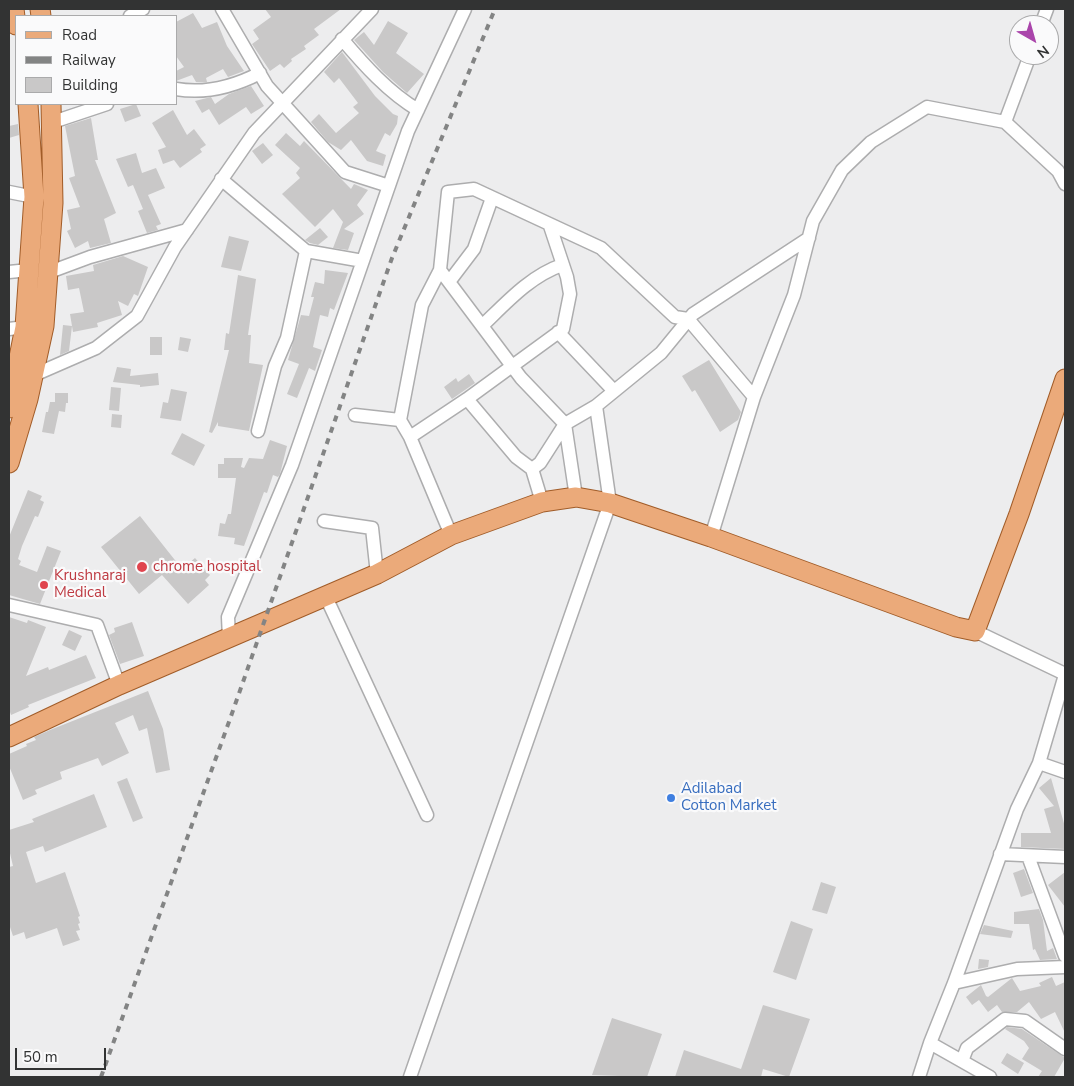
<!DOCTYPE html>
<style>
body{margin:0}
#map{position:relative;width:1074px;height:1086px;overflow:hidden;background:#ededee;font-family:"Nunito Sans",sans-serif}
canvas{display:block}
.frame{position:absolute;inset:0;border:10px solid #323333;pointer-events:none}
.legend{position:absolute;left:15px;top:15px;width:162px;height:90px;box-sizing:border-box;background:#fafafb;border:1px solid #aaaaab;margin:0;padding:6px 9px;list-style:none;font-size:15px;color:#323333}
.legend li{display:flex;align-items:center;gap:10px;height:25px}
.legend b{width:25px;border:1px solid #aaaaab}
.north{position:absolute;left:1009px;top:15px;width:50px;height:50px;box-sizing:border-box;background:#fafafb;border:1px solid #aaaaab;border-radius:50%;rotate:142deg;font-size:14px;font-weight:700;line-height:20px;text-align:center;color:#323333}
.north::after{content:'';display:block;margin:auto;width:18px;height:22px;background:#aa45ab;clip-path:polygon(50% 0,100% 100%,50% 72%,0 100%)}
.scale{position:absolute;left:15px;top:1048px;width:91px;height:22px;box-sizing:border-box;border:2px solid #323333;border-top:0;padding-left:6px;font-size:15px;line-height:18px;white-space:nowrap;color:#323333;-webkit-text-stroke:4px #fafafb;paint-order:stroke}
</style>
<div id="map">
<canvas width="1074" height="1086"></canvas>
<div class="frame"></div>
<ul class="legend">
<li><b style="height:6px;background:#ebaa7a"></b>Road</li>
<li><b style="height:6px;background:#838484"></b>Railway</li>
<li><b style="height:14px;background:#c9c8c8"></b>Building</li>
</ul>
<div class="north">N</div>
<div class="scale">50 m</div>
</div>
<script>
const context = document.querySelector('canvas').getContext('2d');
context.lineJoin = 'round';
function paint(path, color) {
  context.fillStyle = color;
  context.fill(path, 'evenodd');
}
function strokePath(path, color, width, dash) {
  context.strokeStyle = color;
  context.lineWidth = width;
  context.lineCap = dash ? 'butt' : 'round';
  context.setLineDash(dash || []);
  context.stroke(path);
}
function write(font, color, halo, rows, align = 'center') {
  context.font = font + ' "Nunito Sans",sans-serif';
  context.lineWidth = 4.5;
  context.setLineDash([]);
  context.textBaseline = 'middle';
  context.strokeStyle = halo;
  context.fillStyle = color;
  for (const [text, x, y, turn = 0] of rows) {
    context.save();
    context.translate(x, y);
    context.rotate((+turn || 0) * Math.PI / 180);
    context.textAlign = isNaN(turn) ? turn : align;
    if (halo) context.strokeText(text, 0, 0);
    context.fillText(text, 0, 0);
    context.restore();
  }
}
paint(new Path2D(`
 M265,9h76l-27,20 5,6 -15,11 2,3 -15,10 1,2 -8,7 -4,-4 -10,7 -18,-27 7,-5 -6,-9 18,-13z
 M193,13l9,15 15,-6 10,24 17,25 -16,6 -5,-8 -17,9 1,4h-11l-4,-7 -16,6v-10l8,-4 -8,-11v-34z
 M388,21l20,12 -12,20 28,21 -17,19 -24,-21 -29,-32 10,-8 10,13z
 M342,52l33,44 18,18 5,2 -1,8 -7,12 -5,-3 -9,18 10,4 -3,11 -16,-5 -16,-21 -10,10 -13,-8 -17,-20 8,-8 17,19 23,-20 -6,-6 5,-4 -19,-25 -5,5 -10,-11z
 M251,86l13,20 -13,8 -5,-7 -27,18 -10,-16 -7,4 -7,-12 16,-4 4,7 14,-10z
 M136,104l5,12 -16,6 -5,-13z
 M173,110l14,25 7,-6 12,16 -6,4 2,3 -22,16 -6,-8 -11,4 -5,-14 8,-3 -14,-24z
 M91,118l7,42h-3l21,53 -12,6 7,24 -21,5 -2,-7 -13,7 -8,-17 4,-2 -4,-19 13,-3 -11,-29 6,-2 -10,-50z
 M18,124l1,11 -10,3v-12z
 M286,133l14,13 4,-5 47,48 3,-5 14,6 -11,15 7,9 -20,15 10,4 -6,17 -15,-2 10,-26 -10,-13 -18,18 -33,-33 18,-16 -4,-5 4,-5 -25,-23z
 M263,143l10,12 -11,9 -10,-13z
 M136,153l6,20 14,-5 9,20 -17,7 13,29 -5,2 2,4 -11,3 -9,-22 5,-2 -10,-24 -5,2 -12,-28z
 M320,228l8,9 -10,8 -8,-2 -5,-3z
 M229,236l20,5 -8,30 -20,-4z
 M123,256l25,11 -10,29 -4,-2 -6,12 -10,-5 4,14 -25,8 1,4 -25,5 -1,-6 -3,25 -9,4 3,-30 9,1 -2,-12 14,-2 -5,-24 -11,2 -2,-14 28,-5 -1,-6z
 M325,270l23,3 -14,37 -4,-2 -2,9 -8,-2 -7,32 9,3 -7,21 -6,-3 -12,30 -10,-4 12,-30 -11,-4 13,-45 8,1 5,-19h-3l4,-15 9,2z
 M238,275l18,4 -8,56h3l-2,28 14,2 -14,66 -31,-5v-4l-6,11 -3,-1 20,-82h-5l2,-17 3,1z
 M150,337h12v18h-12z
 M180,337l11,2 -3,13 -10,-2z
 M709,360l32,52 -3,8 -18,12 -25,-42 -3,2 -10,-16z
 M117,367l14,2 -1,7 28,-3 1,12 -19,2v-2l-27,-3z
 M469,374l6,9 -23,16 -8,-12 12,-9 2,4z
 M111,387l10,1 -2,23 -10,-1z
 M171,389l16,3 -6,29 -21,-3 3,-16 5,1z
 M55,393h13v10h-2l-1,9 -6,-1 -5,23 -12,-2 4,-20h2l2,-10h5z
 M112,414l10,1 -1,13 -10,-1z
 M182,433l23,12 -11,21 -23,-12z
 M270,440l17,6 -7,28 -2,3 -5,-2 -6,18 -3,-1 -20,54 -10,-2 1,-6 -17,-2 2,-13 5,1 3,-10h3l5,-36h-18v-14h6v-6h19l-2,9 3,1 5,-10 14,1z
 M28,490l14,6 -2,4 4,2 -6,15 -3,-1 -13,30 -4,13 3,2 -2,4 18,7 10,-26 14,5 -21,53 -31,-9v-58z
 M140,516l42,53 13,-11 15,17 -5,5 4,5 -21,19 -26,-29 -23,19 -38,-47z
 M9,617l18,6 1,-3 18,7 -20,49 22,-9 1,3 37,-15 10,23 -68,27 1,2 -18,8 -2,-6z
 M132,622l12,34 -24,8 -11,-29 6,-3 -1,-4z
 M69,630l13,6 -7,15 -13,-6z
 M148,691l15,38 7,41 -14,3 -9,-45 -8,3 -6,-16 -18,8 14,30 -27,13 -4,-8 -38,14 2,7 -27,11 2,4 -14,6 -14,-34v-12l18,-8 -1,-2 10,-4 -2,-3 16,-7z
 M127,778l16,40 -10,4 -16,-40z
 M1051,778l14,49v22l-44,-2v-14h30l-7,-24 10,-3 -15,-18z
 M94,794l13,33 -62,25 -2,-6 -17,6 10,31 29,-11 15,44 -2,1 2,6 -2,1 2,6 -4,1 4,9 -17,6 -6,-18 -31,11 -2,-7 -11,4 -4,-12v-57l4,-1 -4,-17v-19l25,-8 -2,-3z
 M1024,869l9,24 -12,4 -8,-24z
 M1065,872v35l-17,-22z
 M821,882l15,5 -9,27 -15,-4z
 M1039,909l4,11 4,31 6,-3 4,11 -17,1 -5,-11 -2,1 -4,-26h-15v-12z
 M791,921l22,8 -17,51 -23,-8z
 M984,925l29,6 -2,7 -31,-4z
 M979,959l10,1 -1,7 -10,2z
 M1052,977l4,9 9,-4v51l-10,-21 -14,7 -12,-17 -12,10h-15l-5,-7 -9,7 -9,-12 -7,5 -6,-8 15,-12 5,11 2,1 24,-19 8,13 21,-5 -2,-3z
 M763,1005l47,14 -21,58 -26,-8 -2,8h-86l9,-27 57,19z
 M612,1018l50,16 -15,43 -55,-2z
 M1007,1027l15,2 43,29 -11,19h-16l4,-6 -20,-12 7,-11 -5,-7 -19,-12z
 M1007,1053l17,10 -6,11 -17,-11z`), '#c9c8c8');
const street = new Path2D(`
 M222,9l45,77 78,86 44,14
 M130,16l13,-7
 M1041,25l6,-16
 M342,39c22,26 46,53 76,71
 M1030,55l-25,67 53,49 7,13
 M176,89c29,5 59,-3 84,-16
 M53,122l54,-18
 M221,179l85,72 57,10
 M9,192l25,5
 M440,270l8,-78 26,-3 127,59 74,69 13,2 66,78
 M9,272l20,-2
 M47,273l43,-16 97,-27
 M449,282l25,-33 18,-51
 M482,326c24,-23 48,-50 80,-61
 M9,329l16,-2
 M558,332l56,59
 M34,375l62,-27 41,-32 38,-69 79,-114 118,-124
 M467,399l96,-70 7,-35 -3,-17 -17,-51
 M355,415l45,5 10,17 57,-38 49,58 16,12 10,33
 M400,420l22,-115 18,-35 81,108 44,46 11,73
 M258,431l17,-65 12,-28 19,-87
 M410,437l41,98
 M532,469l8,-6 25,-39 31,-18 65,-53 32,-39 116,-76
 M324,521l48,7 5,46
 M711,537l43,-140 40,-102 19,-74 29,-51 29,-28 56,-35 78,15
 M326,597l101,218
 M9,605l88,20 22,60
 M975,631l90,43
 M229,638l-1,-21 64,-152 116,-334 57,-122
 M1039,763l26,9
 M1000,854l65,3
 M1028,856l37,100
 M954,983l63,-14 48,-2
 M962,1061l5,-13 38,-29 20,2 40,28
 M410,1077l200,-574 -14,-97
 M919,1077l11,-34
 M990,1077l-60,-34 24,-60 63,-174 22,-46 26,-88`);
const primary = new Path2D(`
 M14,9l2,16
 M40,9l1,7
 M9,408l16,-81 9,-130 -6,-93
 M9,463l19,-64 16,-73 9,-123 -2,-99
 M9,737l110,-52 258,-111 74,-39 91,-33 34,-5 34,6 101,34 245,90 19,4 44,-117 46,-135`);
strokePath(street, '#adadae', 15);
strokePath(primary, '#a15c28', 21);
strokePath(street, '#fff', 12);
strokePath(primary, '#ebaa7a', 19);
strokePath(new Path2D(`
 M101,1077l129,-358 162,-461 103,-249`), '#838484', 4, [6, 6]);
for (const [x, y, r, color] of [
 [142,567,6,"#e0444e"],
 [44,585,5,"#e0444e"],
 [671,798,5,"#3f7fe0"]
]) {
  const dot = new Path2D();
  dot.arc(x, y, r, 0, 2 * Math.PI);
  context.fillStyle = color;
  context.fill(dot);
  strokePath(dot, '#fafafb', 2);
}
write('15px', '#be3a42', '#fafafb', [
 ["chrome hospital",153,567],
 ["Krushnaraj",54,576],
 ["Medical",54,593]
], 'left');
write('15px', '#366cbe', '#fafafb', [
 ["Adilabad",681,789],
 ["Cotton Market",681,806]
], 'left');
</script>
